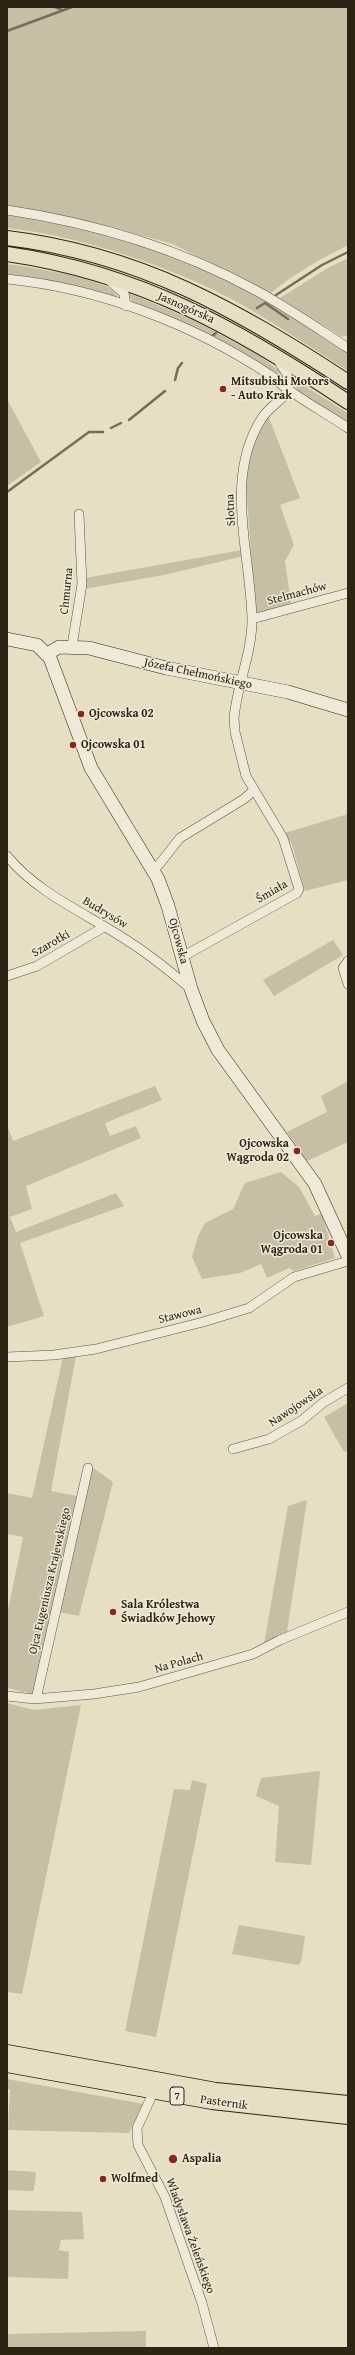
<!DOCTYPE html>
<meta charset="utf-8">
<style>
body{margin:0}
#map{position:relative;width:355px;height:2355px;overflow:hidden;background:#e6dfc3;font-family:"Gentium Book Plus",serif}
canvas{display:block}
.frame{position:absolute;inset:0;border:8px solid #2f2314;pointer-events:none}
</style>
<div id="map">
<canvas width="355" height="2355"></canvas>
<div class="frame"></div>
</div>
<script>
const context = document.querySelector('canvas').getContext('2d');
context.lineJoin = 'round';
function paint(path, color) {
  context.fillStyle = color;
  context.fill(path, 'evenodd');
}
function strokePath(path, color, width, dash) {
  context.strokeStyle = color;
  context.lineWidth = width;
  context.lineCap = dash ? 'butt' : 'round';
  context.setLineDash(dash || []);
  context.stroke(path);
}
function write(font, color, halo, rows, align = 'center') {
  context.font = font + ' "Gentium Book Plus",serif';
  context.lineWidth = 3;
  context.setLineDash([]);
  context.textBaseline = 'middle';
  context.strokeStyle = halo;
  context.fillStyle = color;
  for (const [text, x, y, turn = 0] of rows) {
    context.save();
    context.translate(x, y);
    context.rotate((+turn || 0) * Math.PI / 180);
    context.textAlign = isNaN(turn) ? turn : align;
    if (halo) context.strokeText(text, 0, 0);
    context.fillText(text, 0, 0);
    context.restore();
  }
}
paint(new Path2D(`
 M7,7h341v238c-27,14 -53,28 -77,48l-31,-14 -67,-35 -73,-20 -53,-12 -40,-5z
 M7,213c52,10 106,19 156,38 66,26 126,63 185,101v19c-37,-23 -73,-48 -111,-69 -65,-35 -156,-66 -230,-74z
 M348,258v77l-6,2 -62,-39 46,-29z
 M7,264c21,3 100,14 111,31l-3,3 -73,-19 -35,-4z
 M129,293l66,28 63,34 25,18v8l-151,-78z
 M295,380l53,33v9l-48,-29 -5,-7z
 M7,399l34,63 -34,24z
 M268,415l32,83 -20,7 14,40 -9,16 6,42 -30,10 -6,-2 -9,-126 1,-22 6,-20z
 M242,550l2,6 -80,19 -80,14 1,-11z
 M348,814v66l-43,11 -13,-46 -7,-12z
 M333,940l10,15 -69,41 -11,-16z
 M348,1081v61l-41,19 -20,-29 40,-20 -6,-16z
 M155,1086l7,14 -57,23 5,13 26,-10 5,12 -115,48 6,23 -22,8 6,15 100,-39 8,13 -104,37 24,73 -37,11v-202l6,16z
 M281,1172l18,15 16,29 7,-2 13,44 -41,13 -5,-3 -22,10 -6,-14 -21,9 -38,6 -10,-22 6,-21 7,-13 28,-14 12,-26z
 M76,1356l-25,135 26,5 7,-31 8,2 21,15 -34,134 -21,-4 -17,84 -34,-8v-73l16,-78 -16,-3v-41l25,5 31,-141z
 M348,1403v47l-4,2 -20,-35z
 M307,1500l-20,132 -23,12 24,-138z
 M7,1703l27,7 47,-5 -59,289 -15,-2z
 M320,1771l-9,94 -36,-3 4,-56 -23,-10 5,-18z
 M192,1780l15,4 -51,253 -31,-6 49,-242 16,1z
 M239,1925l66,11 -4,26 -3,3 -66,-11z
 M7,2079l137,25 -15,29 -121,-3 2,-41h-3z
 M7,2170l29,2 -2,19 -27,-1z
 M7,2210l75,2 2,27 -23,1 -2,10 10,2 -1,27 -61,-2z
 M146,2331v17h-139v-14z`), '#c7bfa5');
strokePath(new Path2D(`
 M55,7l7,3
 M7,31l65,-24
 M276,295l46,-30 26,-13
 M265,303l23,16
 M257,308l8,-5
 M211,337l5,-4
 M175,380l3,-12 4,-5
 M129,420l36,-29
 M111,428l10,-5
 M7,492l82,-60h14`), '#786d5a', 2.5);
const street = new Path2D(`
 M7,210c87,13 171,38 248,80 32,17 62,38 93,58
 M7,279c92,9 186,45 263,96 7,5 12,11 19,15 19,14 40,25 59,38
 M111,282l13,11 2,13
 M252,619l96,-26
 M72,646l10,-62 -3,-70
 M7,856c32,39 83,59 124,87 22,14 41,30 60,46
 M153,872l27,-34 64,-39 10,-9
 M182,957l115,-64 2,-4 -16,-51 -37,-62 -11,-44 -1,-14c3,-33 18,-65 18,-98 -1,-66 -29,-142 10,-202 7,-11 19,-17 27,-28l-2,-16 -9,-14
 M348,961l-5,7 5,16
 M7,976l30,-10 67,-39
 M7,1357l47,-2 42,-6 107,-27 46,-14 45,-31 54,-16
 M233,1449l36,-10 32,-18 23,-19 24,-14
 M7,1696l27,3 60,-5 45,-7 114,-33 27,-14 68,-28
 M36,1699l52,-231
 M154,2091l-17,37 1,17 27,52 37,106 12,45`);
const secondary = new Path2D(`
 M7,639l30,6 13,13 41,110 67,111 10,27 23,83 12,32 15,29 97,134 33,72
 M47,654l12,-7 30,1 77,20 122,24 60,18`);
const primary = new Path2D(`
 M7,238c133,16 231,72 341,144
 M7,254c133,19 231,75 341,148
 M7,2052l209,38 132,13
 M7,2065l205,37 136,15`);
strokePath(street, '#5d5240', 10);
strokePath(secondary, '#2f2314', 14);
strokePath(primary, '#2f2314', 16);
strokePath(street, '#efead8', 9);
strokePath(secondary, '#efead8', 13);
strokePath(primary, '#e6dfc3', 14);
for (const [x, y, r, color] of [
 [223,389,4,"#8f2418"],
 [81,714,4,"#8f2418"],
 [73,745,4,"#8f2418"],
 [297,1151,4,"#8f2418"],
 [331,1243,4,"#8f2418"],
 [113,1612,4,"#8f2418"],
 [173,2159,5,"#8f2418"],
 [103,2179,4,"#8f2418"]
]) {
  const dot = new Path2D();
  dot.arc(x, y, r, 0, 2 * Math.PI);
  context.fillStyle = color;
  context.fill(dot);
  strokePath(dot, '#efead8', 1.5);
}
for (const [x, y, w] of [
 [177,2096,14]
]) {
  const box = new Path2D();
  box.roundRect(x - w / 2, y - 9, w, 18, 3);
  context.fillStyle = '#efead8';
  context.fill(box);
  strokePath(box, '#2f2314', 1);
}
write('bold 11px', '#2f2314', null, [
 ["7",177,2096]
]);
write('12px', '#2f2314', '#efead8', [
 ["Jasnogórska",186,308,24],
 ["Słotna",231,510,-93],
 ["Chmurna",67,591,-84],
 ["Stelmachów",297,594,-15],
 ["Józefa Chełmońskiego",198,674,12],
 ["Śmiała",272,892,-30],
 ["Budrysów",105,913,31],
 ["Ojcowska",178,941,75],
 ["Szarotki",51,944,-30],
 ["Stawowa",180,1315,-14],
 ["Nawojowska",296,1407,-34],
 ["Ojca Eugeniusza Krajewskiego",50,1581,-77],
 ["Na Polach",179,1663,-16],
 ["Pasternik",224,2103,8],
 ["Władysława Żeleńskiego",190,2236,70]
]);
write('bold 12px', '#2f2314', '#efead8', [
 ["Mitsubishi Motors",231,382],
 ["- Auto Krak",231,396],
 ["Ojcowska 02",89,714],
 ["Ojcowska 01",81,745],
 ["Ojcowska",289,1144,"right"],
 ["Wągroda 02",289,1158,"right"],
 ["Ojcowska",323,1236,"right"],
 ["Wągroda 01",323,1250,"right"],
 ["Sala Królestwa",121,1605],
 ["Świadków Jehowy",121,1619],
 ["Aspalia",182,2159],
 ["Wolfmed",111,2179]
], 'left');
</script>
